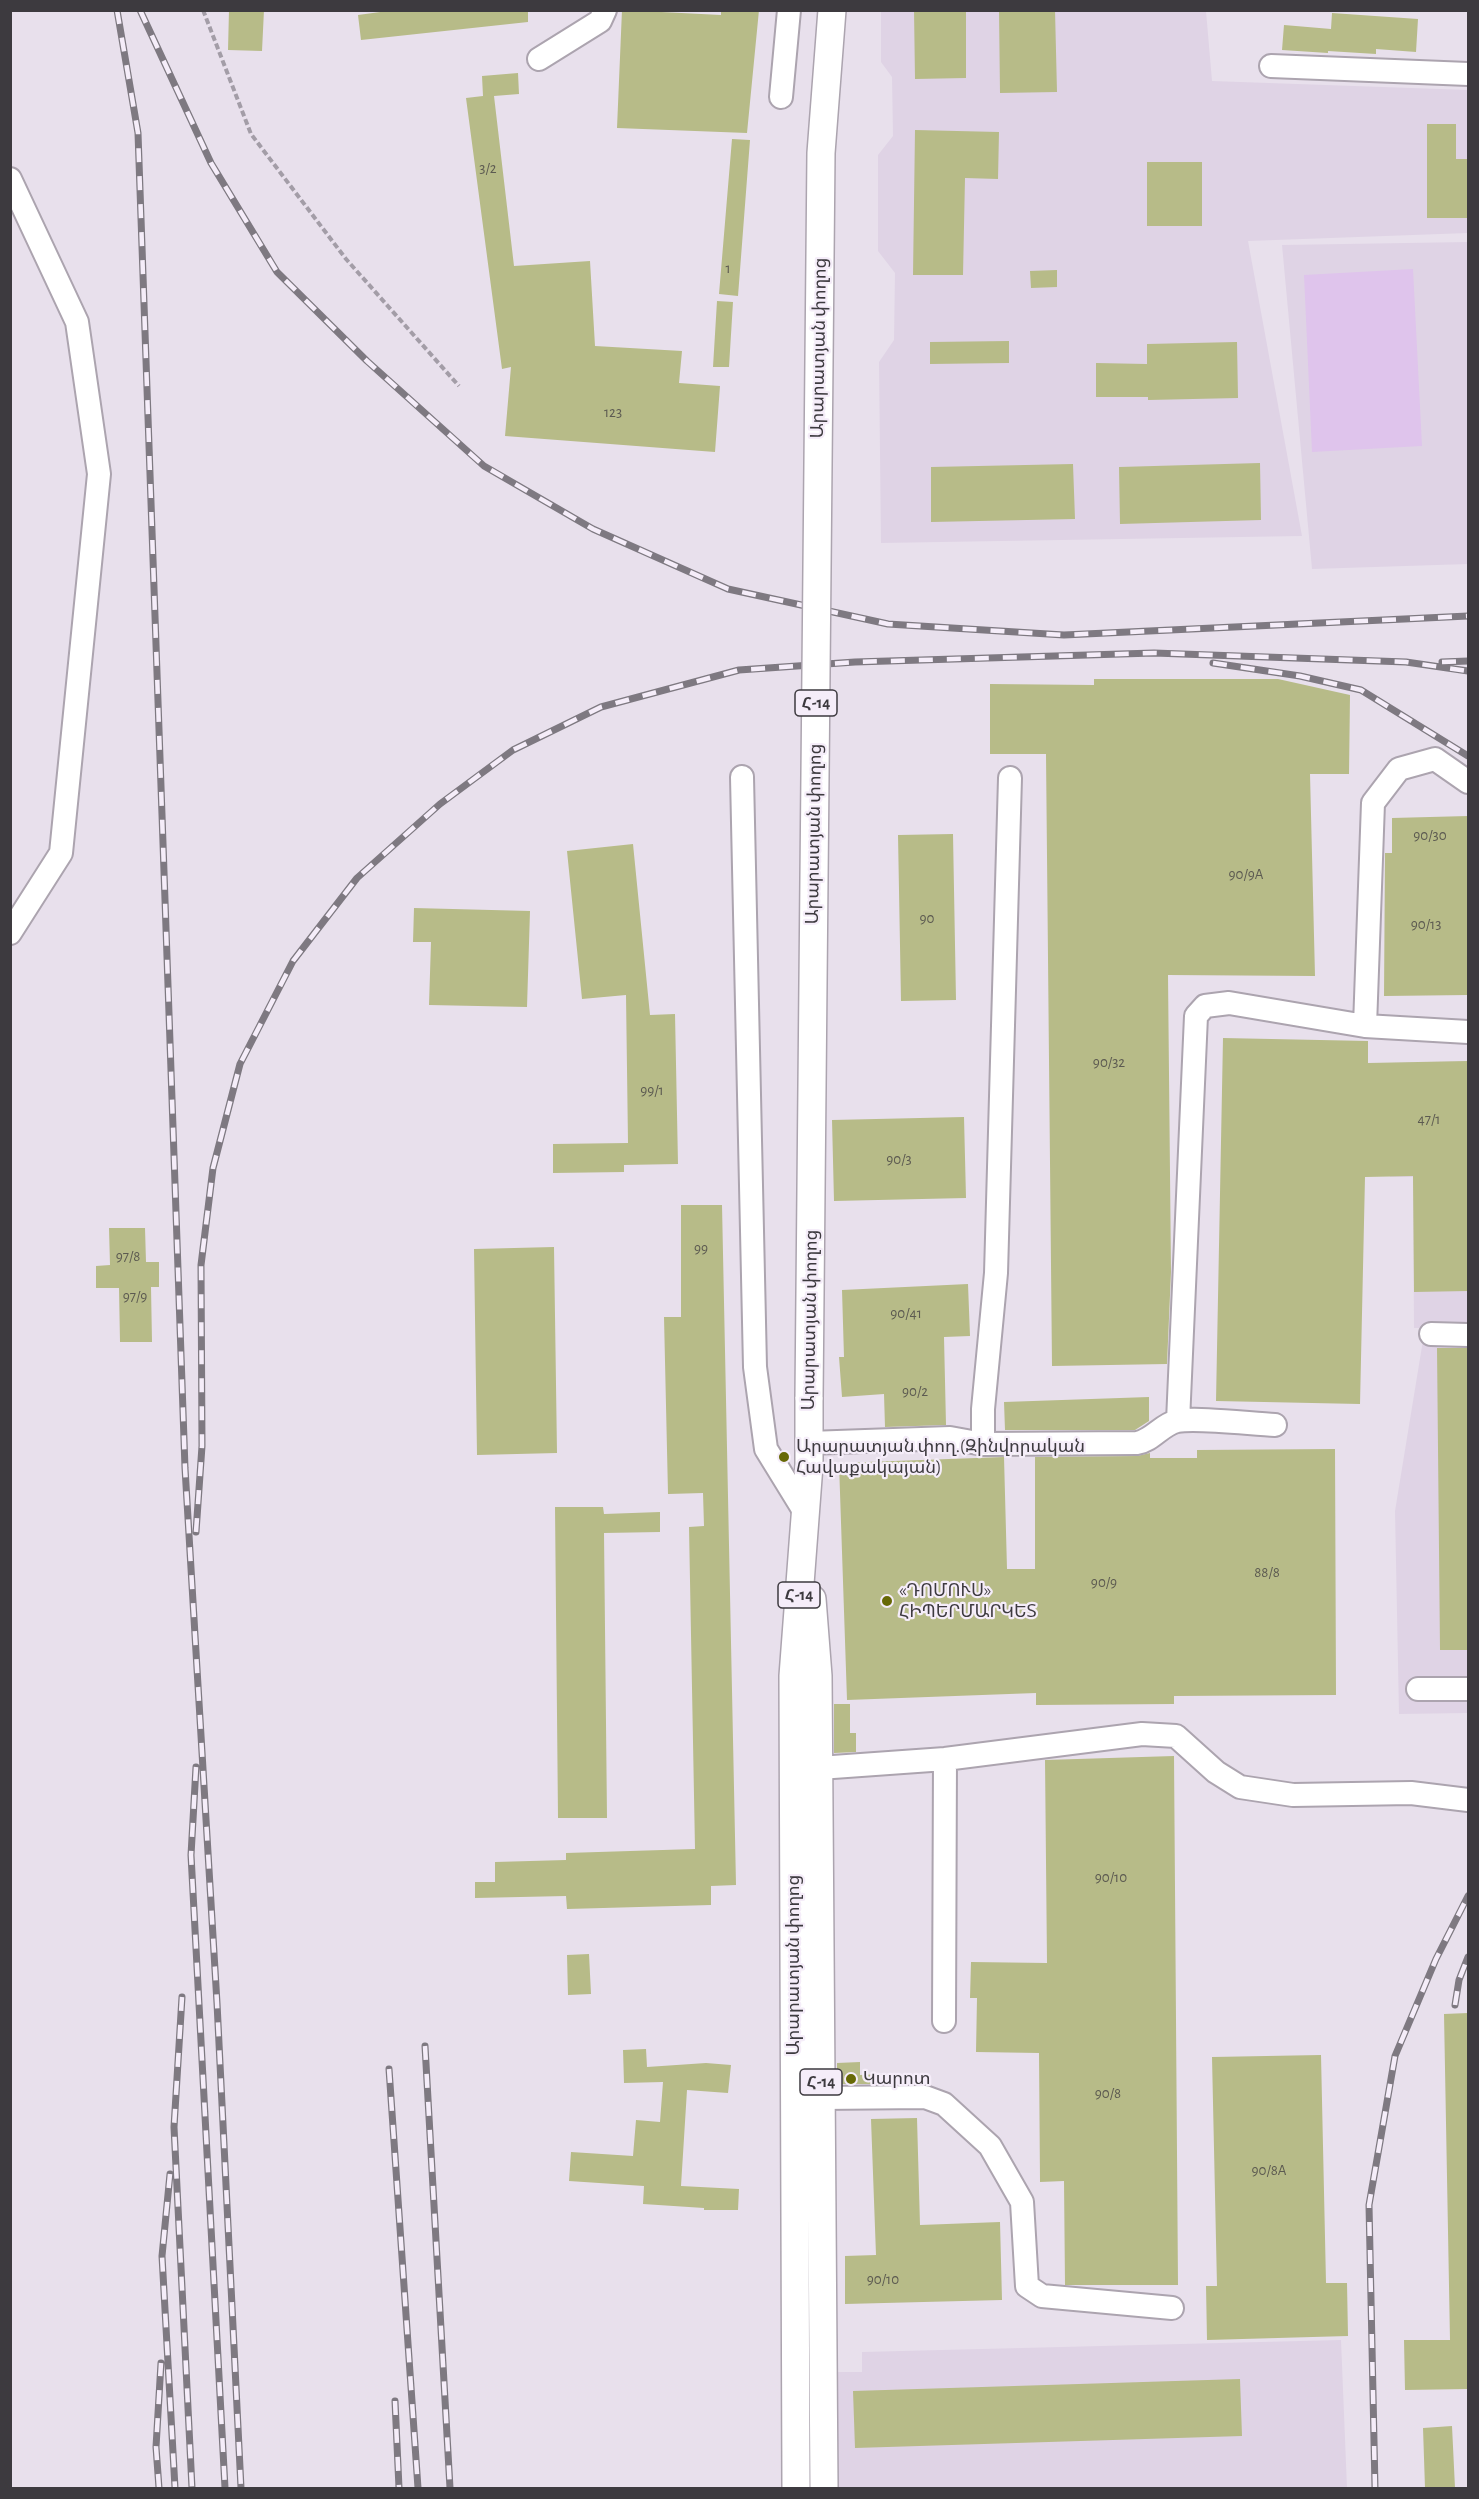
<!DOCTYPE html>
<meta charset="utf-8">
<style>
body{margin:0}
#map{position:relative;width:1479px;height:2499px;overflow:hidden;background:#e8e0ec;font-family:"Alegreya Sans",sans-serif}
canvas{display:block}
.frame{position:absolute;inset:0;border:12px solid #3d3a3f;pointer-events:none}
</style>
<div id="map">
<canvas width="1479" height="2499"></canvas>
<div class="frame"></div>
</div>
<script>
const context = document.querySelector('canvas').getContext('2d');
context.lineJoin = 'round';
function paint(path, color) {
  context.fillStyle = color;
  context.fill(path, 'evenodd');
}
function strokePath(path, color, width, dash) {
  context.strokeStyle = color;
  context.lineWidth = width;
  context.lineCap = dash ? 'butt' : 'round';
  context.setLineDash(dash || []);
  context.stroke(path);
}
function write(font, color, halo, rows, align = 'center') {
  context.font = font + ' "Alegreya Sans","Noto Sans Armenian",sans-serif';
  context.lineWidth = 4.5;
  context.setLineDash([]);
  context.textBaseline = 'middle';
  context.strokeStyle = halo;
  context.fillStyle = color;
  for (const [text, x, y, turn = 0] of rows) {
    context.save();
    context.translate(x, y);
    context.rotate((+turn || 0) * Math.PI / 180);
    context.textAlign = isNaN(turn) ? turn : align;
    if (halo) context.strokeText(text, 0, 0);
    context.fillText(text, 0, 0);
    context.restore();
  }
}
paint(new Path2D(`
 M881,11h325l6,70 256,9v143l-220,8 54,295 -421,7 -2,-181 15,-22 1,-67 -17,-22v-96l15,-19 -1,-59 -11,-15z
 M1468,242v322l-156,5 -30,-324z
 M1468,1061v652l-69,1 -4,-203 30,-183h-11l-1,-151h-23l-1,-114z
 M1341,2340l6,148h-514l-3,-116h32v-20z`), '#dfd3e5');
paint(new Path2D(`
 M1413,269l9,177 -110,6 -8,-177z`), '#dfc4ec');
paint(new Path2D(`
 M229,10h35l-2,41 -34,-1z
 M395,10h133v12l-167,18 -3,-25z
 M622,10l99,5v-5h38l-12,123 -130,-5z
 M914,10h52v68l-51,1z
 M999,10h56l2,82 -57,1z
 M1332,13l86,6 -2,33 -40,-3v5l-48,-3v2l-46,-3 2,-25 47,4z
 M518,73l1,21 -25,2 20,170 76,-5 5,85 87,5 -3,32 41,3 -5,66 -210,-16 6,-69 -9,2 -36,-271 17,-2 -1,-20z
 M1427,124h29v35h12v59h-41z
 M915,130l84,2 -1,47 -33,-1 -2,97h-50z
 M732,139l18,1 -12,156 -19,-2z
 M1147,162h55v64h-55z
 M1057,270v17l-26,1 -1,-17z
 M717,301l16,1 -4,65h-16z
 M1009,341v22l-79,1v-22z
 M1237,342l1,56 -90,2v-3h-52v-34l51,1v-20z
 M1260,463l1,57 -141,4 -1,-57z
 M1073,464l2,55 -144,3v-55z
 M1094,679h184l72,16 -1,79h-39l5,202 -147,-1 3,297 -4,92 -115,2 -6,-612h-56v-70l104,1z
 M1468,816v179l-84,1 1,-143h7v-35z
 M953,834l3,166 -55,1 -3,-166z
 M633,844l17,171 25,-1 3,150 -54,1v7l-71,1v-29l75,-1 -2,-148 -44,4 -15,-148z
 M414,908l116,3 -3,96 -98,-2 2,-63h-18z
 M1223,1038l145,3v22l100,-2v230l-54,1 -1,-116 -48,1 -5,227 -144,-3z
 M964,1117l2,81 -132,3 -2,-81z
 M681,1205h41l14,680 -25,1v19l-144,4 -1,-13 -91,2v-16h20v-20l71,-2v-7l129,-4 -6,-322 15,-1 -1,-33 -35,1 -4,-177h17z
 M109,1228h36l1,34h13v25h-8l1,55h-32l-1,-54h-23v-22l14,-1z
 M554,1247l3,206 -80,2 -3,-206z
 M968,1284l2,52 -26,1 2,88 -61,2 -1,-33 -42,3 -3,-40h5l-2,-67z
 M1437,1348h31v302h-28z
 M1149,1397v24l-14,9h-130l-1,-28z
 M1335,1449l1,246 -162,1v8l-138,1v-12l-189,7 -8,-237 165,-6 3,112h28v-112l102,-1 13,-3v5h47v-8z
 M555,1507h48l1,7 56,-2v20l-56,1 3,285h-49z
 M834,1704h16v29h6v19l-22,1z
 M1174,1756l4,529h-113l-1,-104 -24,1 -1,-129 -63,-1 1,-54h-7l1,-36 76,1 -2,-203z
 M589,1954l2,40 -23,1 -1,-40z
 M1468,2013v376l-63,1 -1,-50h46l-6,-326z
 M646,2049l1,18 59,-4 25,2 -3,28 -41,-3 -6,96 58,3 -1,21h-34v-2l-61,-4 1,-18 -75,-5 2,-29 62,4 3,-36 24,2 3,-40 -39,1 -1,-33z
 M1321,2055l5,228h21l1,53 -141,4 -1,-54h11l-5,-229z
 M860,2062v13l22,-1v10h-45v-21z
 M917,2118l3,107 80,-3 2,78 -157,4v-48l31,-1 -5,-136z
 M1240,2379l2,57 -387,12 -2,-57z
 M1452,2426l3,62h-30l-2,-60z`), '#b7bb88');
const minor = new Path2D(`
 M539,59l61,-38 5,-11
 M1271,66l197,8
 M781,97l8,-87
 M10,179l67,143 22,152 -38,379 -51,80
 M742,777l13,590 11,82 40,65
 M1365,1026l8,-223 26,-34 36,-10 33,23
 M1431,1334l37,1
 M1178,1421l18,-405 9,-10 24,-3 136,23 103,6
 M809,1443l141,-5 33,6v-35l13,-136 14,-495
 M983,1444l154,-1c16,-3 24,-18 40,-22 19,-4 75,3 98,4
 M1418,1689h50
 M819,1768l126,-9 197,-25 34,2 40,36 24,15 53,8 118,-2 57,7
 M944,2021l1,-262
 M821,2098l104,-1 19,7 46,42 32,56 5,84 15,10 130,12`);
const major = new Path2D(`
 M812,1599l6,77 6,812
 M796,2488l-3,-812 16,-211v-68`);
strokePath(minor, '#aca4af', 26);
strokePath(major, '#aca4af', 30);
strokePath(new Path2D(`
 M203,10l48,124 95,125 113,127`), '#a39da7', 4, [6, 3]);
strokePath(minor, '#fff', 22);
strokePath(major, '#fff', 27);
const rail = new Path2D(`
 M117,10l21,123 47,1335 32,535 24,485
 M140,10l71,153 66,109 90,89 117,105 109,63 135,60 160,35 176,11 404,-19
 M1442,662l26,-1
 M1213,663l87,13 61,14 107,66
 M196,1532l6,-86 -1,-181 12,-97 27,-104 53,-103 64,-83 83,-74 73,-54 88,-43 138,-37 116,-8 299,-9 252,9 62,9
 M196,1767l-5,88 34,633
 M182,1997l-8,130 18,361
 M1455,2005l4,-25 9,-23
 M425,2046l25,442
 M389,2069l29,419
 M170,2174l-8,82 13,232
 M395,2401l4,87
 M159,2488l-3,-41 5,-84
 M1375,2488l-6,-283 26,-149 41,-97 32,-63`);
strokePath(rail, '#7e7981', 7);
strokePath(rail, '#f5edf9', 4.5, [14]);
const majorBridge = new Path2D(`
 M809,1397l12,-1244 11,-143`);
strokePath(majorBridge, '#aca4af', 30, []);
strokePath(majorBridge, '#fff', 27);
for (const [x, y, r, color] of [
 [784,1457,6,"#676906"],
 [887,1601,6,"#676906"],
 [851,2079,6,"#676906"]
]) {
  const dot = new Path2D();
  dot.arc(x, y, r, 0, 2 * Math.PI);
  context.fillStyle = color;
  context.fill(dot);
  strokePath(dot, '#f5edf9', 2);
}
write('15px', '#5c5a51', null, [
 ["3/2",488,168],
 ["1",728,268],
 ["123",613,412],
 ["90/30",1430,835],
 ["90/9A",1246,874],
 ["90",927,918],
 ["90/13",1426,924],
 ["90/32",1109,1062],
 ["99/1",652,1090],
 ["47/1",1429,1119],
 ["90/3",899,1159],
 ["99",701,1248],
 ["97/8",128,1256],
 ["97/9",135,1296],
 ["90/41",906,1313],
 ["90/2",915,1391],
 ["88/8",1267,1572],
 ["90/9",1104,1582],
 ["90/10",1111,1877],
 ["90/8",1108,2093],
 ["90/8A",1269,2170],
 ["90/10",883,2279]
]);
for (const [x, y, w] of [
 [816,703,42],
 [799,1595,42],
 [821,2082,42]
]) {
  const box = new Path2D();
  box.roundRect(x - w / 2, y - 13, w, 26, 4.5);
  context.fillStyle = '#f5edf9';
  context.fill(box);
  strokePath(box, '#3d3a3f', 1.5);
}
write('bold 16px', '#3d3a3f', null, [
 ["Հ-14",816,703],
 ["Հ-14",799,1595],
 ["Հ-14",821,2082]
]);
write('18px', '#3d3a3f', '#f5edf9', [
 ["Արարատյան փողոց",819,348,-89],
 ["Արարատյան փողոց",814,834,-89],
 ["Արարատյան փողոց",810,1320,-89],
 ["Արարատյան փողոց",794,1965,-90]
]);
write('18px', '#3d3a3f', '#f5edf9', [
 ["Արարատյան փող․(Զինվորական",796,1447],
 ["Հավաքակայան)",796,1468],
 ["«ԴՈՄՈՒՍ»",899,1591],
 ["ՀԻՊԵՐՄԱՐԿԵՏ",899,1612],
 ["Կարոտ",863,2079]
], 'left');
</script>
